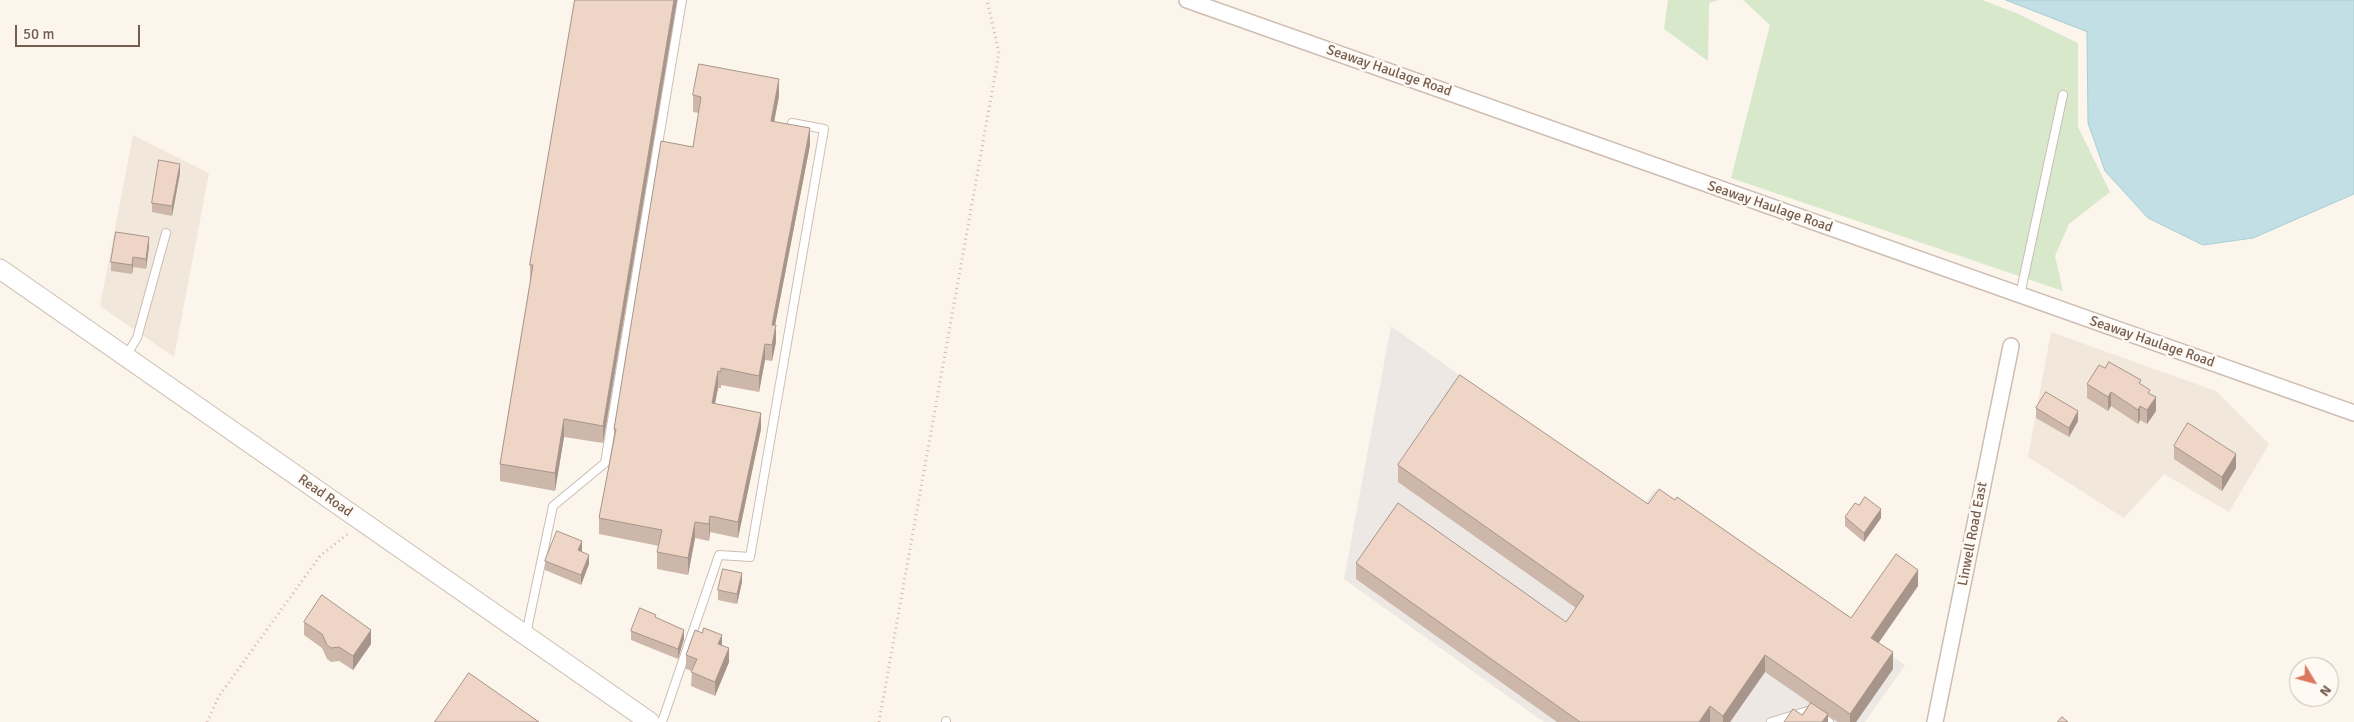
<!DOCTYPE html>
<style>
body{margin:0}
#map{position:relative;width:2354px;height:722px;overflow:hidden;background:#fbf5ec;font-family:Signika,sans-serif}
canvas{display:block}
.north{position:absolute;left:2289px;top:657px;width:50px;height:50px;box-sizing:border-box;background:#fef9f2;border:1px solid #c7bbb1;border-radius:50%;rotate:127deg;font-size:14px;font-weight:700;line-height:20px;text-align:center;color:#755d50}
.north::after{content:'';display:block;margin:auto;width:18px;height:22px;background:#da775d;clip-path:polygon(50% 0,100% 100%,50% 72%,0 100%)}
.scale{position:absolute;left:15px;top:25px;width:125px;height:22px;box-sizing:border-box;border:2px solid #755d50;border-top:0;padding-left:6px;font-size:15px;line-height:18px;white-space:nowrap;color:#755d50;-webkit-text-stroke:4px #fef9f2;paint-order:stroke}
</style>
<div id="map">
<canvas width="2354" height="722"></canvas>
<div class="north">N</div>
<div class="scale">50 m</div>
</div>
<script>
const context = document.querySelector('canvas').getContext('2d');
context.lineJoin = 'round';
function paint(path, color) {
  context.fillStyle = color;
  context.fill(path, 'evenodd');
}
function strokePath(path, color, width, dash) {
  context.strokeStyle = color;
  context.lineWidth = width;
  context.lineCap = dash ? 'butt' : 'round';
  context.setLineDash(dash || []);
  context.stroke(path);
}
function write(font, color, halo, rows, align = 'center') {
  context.font = font + ' Signika,sans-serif';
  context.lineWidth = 5;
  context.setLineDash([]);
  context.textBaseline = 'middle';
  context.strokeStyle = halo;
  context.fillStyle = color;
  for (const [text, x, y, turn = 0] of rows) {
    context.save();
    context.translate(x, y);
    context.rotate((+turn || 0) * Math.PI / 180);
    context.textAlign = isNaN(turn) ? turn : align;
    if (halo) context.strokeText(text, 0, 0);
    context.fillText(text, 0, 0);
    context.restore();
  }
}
paint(new Path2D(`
 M133,135l76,38 -35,184 -74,-51z
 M2051,332l165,59 53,53 -40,68 -65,-38 -40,44 -96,-61z`), '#f2e7db');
paint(new Path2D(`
 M1391,326l252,181 11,-17 251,175 -40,57h-321l-200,-143z`), '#ede8e4');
paint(new Path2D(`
 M1668,0h51l-10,3 -1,58 -44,-32z
 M1743,0h239l34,13 62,30v84l32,65 -41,32 -14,32 8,35 -332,-113 39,-153z`), '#d7e8cb');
const water = new Path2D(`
 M2006,0h348v194l-101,44 -50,7 -55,-27 -43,-47 -17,-48 -1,-91z`);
paint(water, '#c1dfe4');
strokePath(water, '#a8cfd5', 1);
const service = new Path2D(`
 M2020,295l43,-200
 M126,356l11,-18 29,-105
 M526,634l27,-128 52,-43 77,-463
 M662,722l57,-167 31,2 74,-428 -32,-6
 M946,722v-1
 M1771,722l40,-12 18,12`);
const minor = new Path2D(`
 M1187,0l1167,413
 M1935,722l76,-376`);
const tertiary = new Path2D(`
 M0,269l650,453`);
strokePath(service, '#cdbdb2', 10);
strokePath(minor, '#cdbdb2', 18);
strokePath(tertiary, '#cdbdb2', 21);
strokePath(new Path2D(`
 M207,722l12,-26 101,-140 30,-24
 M879,722l120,-669 -12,-53`), '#d4b9a8', 3, [1, 4]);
strokePath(service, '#fff', 8);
strokePath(minor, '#fff', 15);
strokePath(tertiary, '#fff', 19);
paint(new Path2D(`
 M575,0h102l-74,443 -39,-6 -9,54 -55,-10v-17l30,-182v-17z
 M693,95l86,1 -5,26 36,23 -35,180 1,17 -4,19 -7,-1 -6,32 -38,-7v3h-3l-3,15 46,26 -23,109 -28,-6 -1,9 -14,-3 -7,37 -31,-6v-17l2,-6 -60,-12v-16l15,-75v-14l79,-282 6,-34 -6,-1z
 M180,173l-8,43 -20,-4v-9z
 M149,247l-3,22 -13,-2 -1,7 -21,-3v-9z
 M2087,384h54l9,10 6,17 -9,13 -7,-4 -2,4 -27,-18 -3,5 -21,-13z
 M2036,408l42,13 -9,16 -33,-19z
 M2174,446l62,22 -14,23 -48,-32z
 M1398,465l250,39 27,-4 176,118 67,-32 -40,57 15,26 -37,53h-18l-10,-6v6l-26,-7 8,-12 -45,-31 -35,50h-173l-201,-143v-16l210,59 10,-14 -178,-126z
 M1859,505l22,13 -17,24 -19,-16v-9z
 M582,550l-1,1 8,13 -8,21 -36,-15v-9z
 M742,582l-5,22 -19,-4v-10z
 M656,617l28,22 -6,20 -47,-19v-9z
 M304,622l67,22 -18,26 -14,-9 -8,1 -4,-3 -5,-11 -18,-13z
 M722,645l7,17 -14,34 -24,-10 1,-15 -6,-2v-14z`), '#cdb7aa');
paint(new Path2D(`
 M674,0h3l-74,443v-17z
 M779,79v17l-8,42v-17z
 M810,128v17l-38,196v-16z
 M180,164v9l-8,43v-10z
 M149,237v10l-3,22v-10z
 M133,257v10l-1,7v-9z
 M776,325v17l-4,19v-16z
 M765,344v16l-6,32v-16z
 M718,371v17l-6,31v-16z
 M2111,392v14l-3,5v-14z
 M2156,397v14l-9,13v-14z
 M2140,406v14l-2,4v-14z
 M2078,411v10l-9,16v-9z
 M761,413v16l-23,109v-16z
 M564,419v18l-9,54v-18z
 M2236,454v14l-14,23v-14z
 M1881,509v9l-17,24v-9z
 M710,516v16l-1,9v-17z
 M695,522v16l-7,37v-17z
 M582,541v9l-4,10v-10z
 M589,555v9l-8,21v-10z
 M1918,570v16l-47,68v-16z
 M742,573v9l-5,22v-10z
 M371,630v14l-18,26v-14z
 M684,630v9l-6,20v-10z
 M722,635v14l-4,-5z
 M729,648v14l-14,34v-14z
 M1893,652v17l-37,53h-6v-8z
 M1765,655v17l-35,50h-7v-6z
 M1710,706v16h-11z
 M1828,714v8h-6z`), '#a7958b');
const building = new Path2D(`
 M575,0h99l-71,426 -39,-7 -9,54 -55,-9 33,-199h-3z
 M699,64l80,15 -8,42 39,7 -38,197h4l-4,20 -7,-1 -6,32 -38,-8v4l-3,-1 -6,32 49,10 -23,109 -28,-6 -1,8 -14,-2 -7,36 -31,-6 5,-22 -63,-12 17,-89h-2l47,-288 32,6 8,-50 -8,-2z
 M159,160l21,4 -8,42 -20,-3z
 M116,232l33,5 -3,22 -13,-2 -1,8 -21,-3z
 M2109,362l32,18 -2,3 11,7 -2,3 8,4 -9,13 -7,-4 -2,4 -27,-18 -3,5 -21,-13 12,-19 6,3z
 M1460,375l188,129 11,-15 16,11 2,-3 174,121 45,-64 22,16 -47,68 22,14 -43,62 -85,-59 -42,61 -13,-10 -11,16h-119l-224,-159 42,-60 168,119 18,-26 -186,-131z
 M2046,392l32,19 -9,17 -33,-20z
 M2188,423l48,31 -14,23 -48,-31z
 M1865,497l16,12 -17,24 -19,-16 10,-14 4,2z
 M557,531l25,10 -4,9 11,5 -8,20 -36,-14z
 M723,569l19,4 -5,21 -19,-4z
 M322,595l49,35 -18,26 -14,-9 -8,1 -4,-3 -5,-11 -18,-12z
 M640,608l16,7 -1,2 29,13 -6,19 -47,-18z
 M704,628l18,7 -4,9 11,4 -14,34 -24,-10 6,-13 -11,-4 9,-25 7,3z
 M469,673l70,49h-104z
 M1811,703l17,11 -6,8h-38l9,-13 9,6z
 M2062,717l6,5h-10z`);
paint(building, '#eed5c6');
strokePath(building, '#a7958b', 1);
write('14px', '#755d50', '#fef9f2', [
 ["Seaway Haulage Road",1389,71,19],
 ["Seaway Haulage Road",1770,207,19],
 ["Seaway Haulage Road",2152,342,19],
 ["Read Road",325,496,35],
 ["Linwell Road East",1973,534,-79]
]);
</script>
